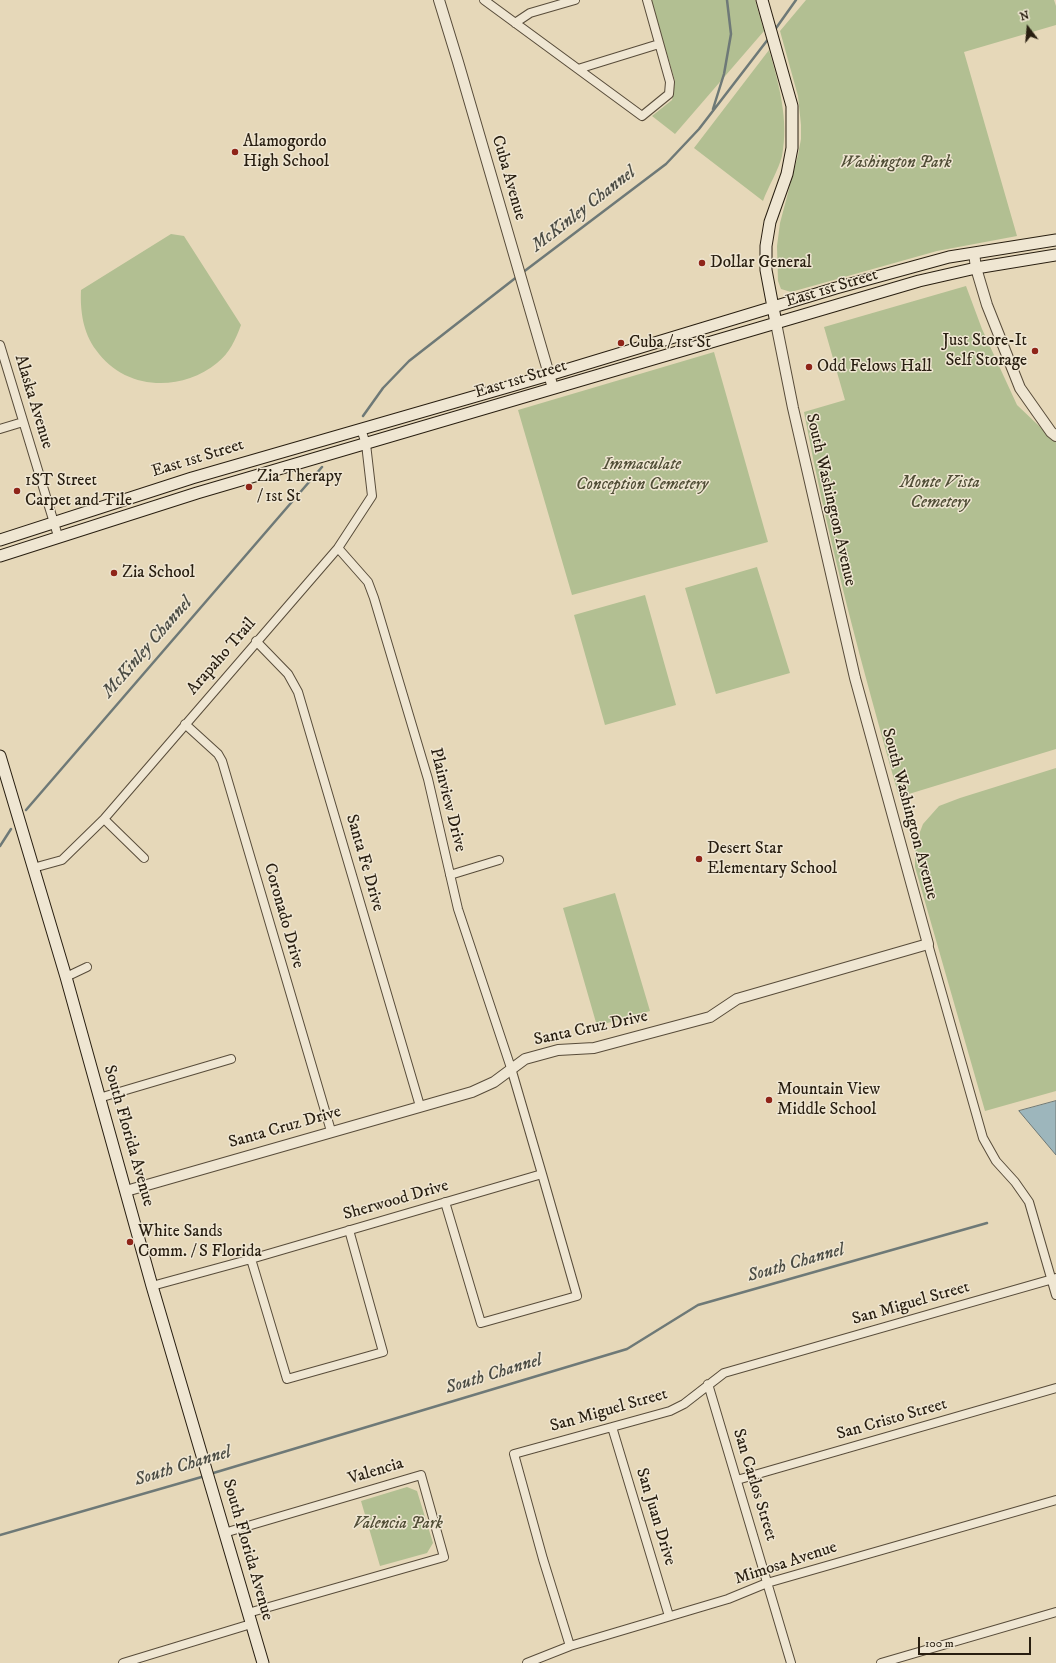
<!DOCTYPE html>
<style>
body{margin:0}
#map{position:relative;width:1056px;height:1663px;overflow:hidden;background:#e6d8b9;font-family:"IM FELL DW Pica",serif}
canvas{display:block}
.north{position:absolute;left:1008px;top:8px;width:40px;height:40px;-webkit-text-stroke:3px #efe6d2;paint-order:stroke;rotate:344deg;font-size:11px;font-weight:700;line-height:16px;text-align:center;color:#281e10}
.north::after{content:'';display:block;margin:auto;width:14px;height:18px;background:#281e10;clip-path:polygon(50% 0,100% 100%,50% 72%,0 100%)}
.scale{position:absolute;left:918px;top:1637px;width:113px;height:18px;box-sizing:border-box;border:2px solid #281e10;border-top:0;padding-left:5px;font-size:12px;line-height:14px;white-space:nowrap;color:#281e10;-webkit-text-stroke:3px #efe6d2;paint-order:stroke}
</style>
<div id="map">
<canvas width="1056" height="1663"></canvas>
<div class="north">N</div>
<div class="scale">100 m</div>
</div>
<script>
const context = document.querySelector('canvas').getContext('2d');
context.lineJoin = 'round';
function paint(path, color) {
  context.fillStyle = color;
  context.fill(path, 'evenodd');
}
function strokePath(path, color, width, dash) {
  context.strokeStyle = color;
  context.lineWidth = width;
  context.lineCap = dash ? 'butt' : 'round';
  context.setLineDash(dash || []);
  context.stroke(path);
}
function write(font, color, halo, rows, align = 'center') {
  context.font = font + ' "IM FELL DW Pica",serif';
  context.lineWidth = 3;
  context.setLineDash([]);
  context.textBaseline = 'middle';
  context.strokeStyle = halo;
  context.fillStyle = color;
  for (const [text, x, y, turn = 0] of rows) {
    context.save();
    context.translate(x, y);
    context.rotate((+turn || 0) * Math.PI / 180);
    context.textAlign = isNaN(turn) ? turn : align;
    if (halo) context.strokeText(text, 0, 0);
    context.fillText(text, 0, 0);
    context.restore();
  }
}
paint(new Path2D(`
 M651,0h104l9,31 -89,103 -23,-18 20,-16 3,-19z
 M806,0h248l2,6v19l-92,27 53,184 -80,15 -146,41 -10,-3 -3,-8 -1,-35 3,-23 18,-68 3,-16v-14l-3,-29 -18,-65z
 M769,50c10,34 20,70 13,106 -3,13 -14,31 -19,45l-69,-53z
 M171,234l13,2 57,89c-5,14 -12,29 -24,38 -37,30 -93,27 -121,-13 -13,-17 -16,-40 -15,-60z
 M966,286l16,43 35,76 39,37v307l-157,48c-36,-127 -71,-255 -95,-385l41,-12 -21,-73z
 M714,352l54,190 -196,53 -54,-185z
 M757,567l33,106 -74,21 -31,-106z
 M645,595l31,110 -71,20 -31,-110z
 M1056,768v323l-71,20 -70,-244v-22l8,-21 16,-18 21,-8z
 M615,893l35,118 -53,15 -34,-118z
 M407,1487l10,4 16,52 -6,10 -47,13 -19,-65z`), '#b2bf92');
const water = new Path2D(`
 M1056,1101v54l-37,-44z`);
paint(water, '#9db6bc');
strokePath(water, '#6e7977', 1);
strokePath(new Path2D(`
 M774,31l22,-31
 M713,109l11,-35 7,-40 -4,-34
 M522,273l144,-109 33,-35 70,-91
 M363,416l20,-28 26,-27 109,-85
 M26,810l296,-343
 M0,846l11,-17
 M210,1474l417,-125 71,-44 289,-82
 M0,1535l205,-59`), '#6e7977', 2.5);
const minor = new Path2D(`
 M484,0l158,116 27,-22 1,-12 -23,-82
 M515,23l15,-10 45,-13
 M578,69l81,-25
 M0,345l58,191
 M0,429l23,-7
 M256,641l32,33 10,18 122,414
 M185,724l33,30 4,7 109,370
 M104,819l40,39
 M33,868l29,-8 42,-41 234,-271 34,-52 -6,-52 -5,-15
 M450,875l49,-15
 M928,944l55,194 13,23 19,21 14,20 27,93
 M66,977l21,-10
 M99,1098l132,-39
 M445,1202l36,121 96,-27 -35,-122
 M251,1259l36,120 96,-27 -34,-122
 M152,1286l99,-27 291,-85 -31,-106 -53,-159 -30,-130 -54,-181 -6,-16 -30,-34
 M708,1384l83,279
 M612,1427l57,189
 M737,1480l319,-92
 M224,1533l197,-58 23,82 -196,56
 M570,1646l-27,-87 -29,-105 156,-43 14,-7 40,-31 332,-95
 M123,1663l128,-39
 M527,1663l43,-17 158,-47 39,-16 289,-83
 M881,1663l175,-51`);
const tertiary = new Path2D(`
 M439,0l19,62 95,326
 M974,253l2,15 11,37 33,83 31,44 5,4
 M126,1191l346,-99 22,-10 31,-23 33,-9 36,-2 116,-31 27,-18 191,-55 -73,-266 -62,-270 -17,-85`);
const secondary = new Path2D(`
 M762,0l30,106v42l-5,26 -17,48 -4,24v24l10,53
 M0,540l192,-62 357,-103 287,-87 113,-31 107,-17
 M0,556l197,-63 722,-212 57,-13 80,-13
 M0,756l66,221 86,309 111,377`);
strokePath(minor, '#584c3a', 10);
strokePath(tertiary, '#584c3a', 12);
strokePath(secondary, '#281e10', 13);
strokePath(minor, '#efe6d2', 8);
strokePath(tertiary, '#efe6d2', 10);
strokePath(secondary, '#efe6d2', 11);
for (const [x, y, r, color] of [
 [235,152,4,"#8f2418"],
 [702,263,4,"#8f2418"],
 [621,343,4,"#8f2418"],
 [1035,351,4,"#8f2418"],
 [809,367,4,"#8f2418"],
 [249,487,4,"#8f2418"],
 [17,491,4,"#8f2418"],
 [114,573,4,"#8f2418"],
 [699,859,4,"#8f2418"],
 [769,1100,4,"#8f2418"],
 [130,1242,4,"#8f2418"]
]) {
  const dot = new Path2D();
  dot.arc(x, y, r, 0, 2 * Math.PI);
  context.fillStyle = color;
  context.fill(dot);
  strokePath(dot, '#efe6d2', 1.5);
}
write('17px', '#281e10', '#efe6d2', [
 ["Alamogordo",243,142],
 ["High School",243,162],
 ["Dollar General",710,263],
 ["Just Store-It",1027,341,"right"],
 ["Self Storage",1027,361,"right"],
 ["Cuba / 1st St",629,343],
 ["Odd Felows Hall",817,367],
 ["Zia Therapy",257,477],
 ["/ 1st St",257,497],
 ["1ST Street",25,481],
 ["Carpet and Tile",25,501],
 ["Zia School",122,573],
 ["Desert Star",707,849],
 ["Elementary School",707,869],
 ["Mountain View",777,1090],
 ["Middle School",777,1110],
 ["White Sands",138,1232],
 ["Comm. / S Florida",138,1252]
], 'left');
write('italic 17px', '#514e37', '#efe6d2', [
 ["Washington Park",896,163],
 ["Immaculate",642,465],
 ["Conception Cemetery",642,485],
 ["Monte Vista",940,483],
 ["Cemetery",940,503],
 ["Valencia Park",398,1524]
]);
write('17px', '#281e10', '#efe6d2', [
 ["Cuba Avenue",508,178,74],
 ["East 1st Street",832,289,-17],
 ["East 1st Street",521,380,-17],
 ["Alaska Avenue",33,402,73],
 ["East 1st Street",198,459,-17],
 ["South Washington Avenue",830,500,77],
 ["Arapaho Trail",222,657,-49],
 ["Plainview Drive",447,800,76],
 ["South Washington Avenue",909,814,75],
 ["Santa Fe Drive",364,863,74],
 ["Coronado Drive",283,916,74],
 ["Santa Cruz Drive",591,1029,-12],
 ["Santa Cruz Drive",285,1128,-16],
 ["South Florida Avenue",128,1136,74],
 ["Sherwood Drive",396,1201,-16],
 ["San Miguel Street",911,1304,-16],
 ["San Miguel Street",609,1411,-16],
 ["San Cristo Street",892,1420,-16],
 ["Valencia",376,1472,-17],
 ["San Carlos Street",754,1485,73],
 ["San Juan Drive",655,1517,73],
 ["South Florida Avenue",247,1550,74],
 ["Mimosa Avenue",786,1564,-18]
]);
write('italic 18px', '#4b4c44', '#efe6d2', [
 ["McKinley Channel",584,210,-38],
 ["McKinley Channel",148,648,-49],
 ["South Channel",796,1264,-16],
 ["South Channel",494,1375,-17],
 ["South Channel",183,1467,-17]
]);
</script>
